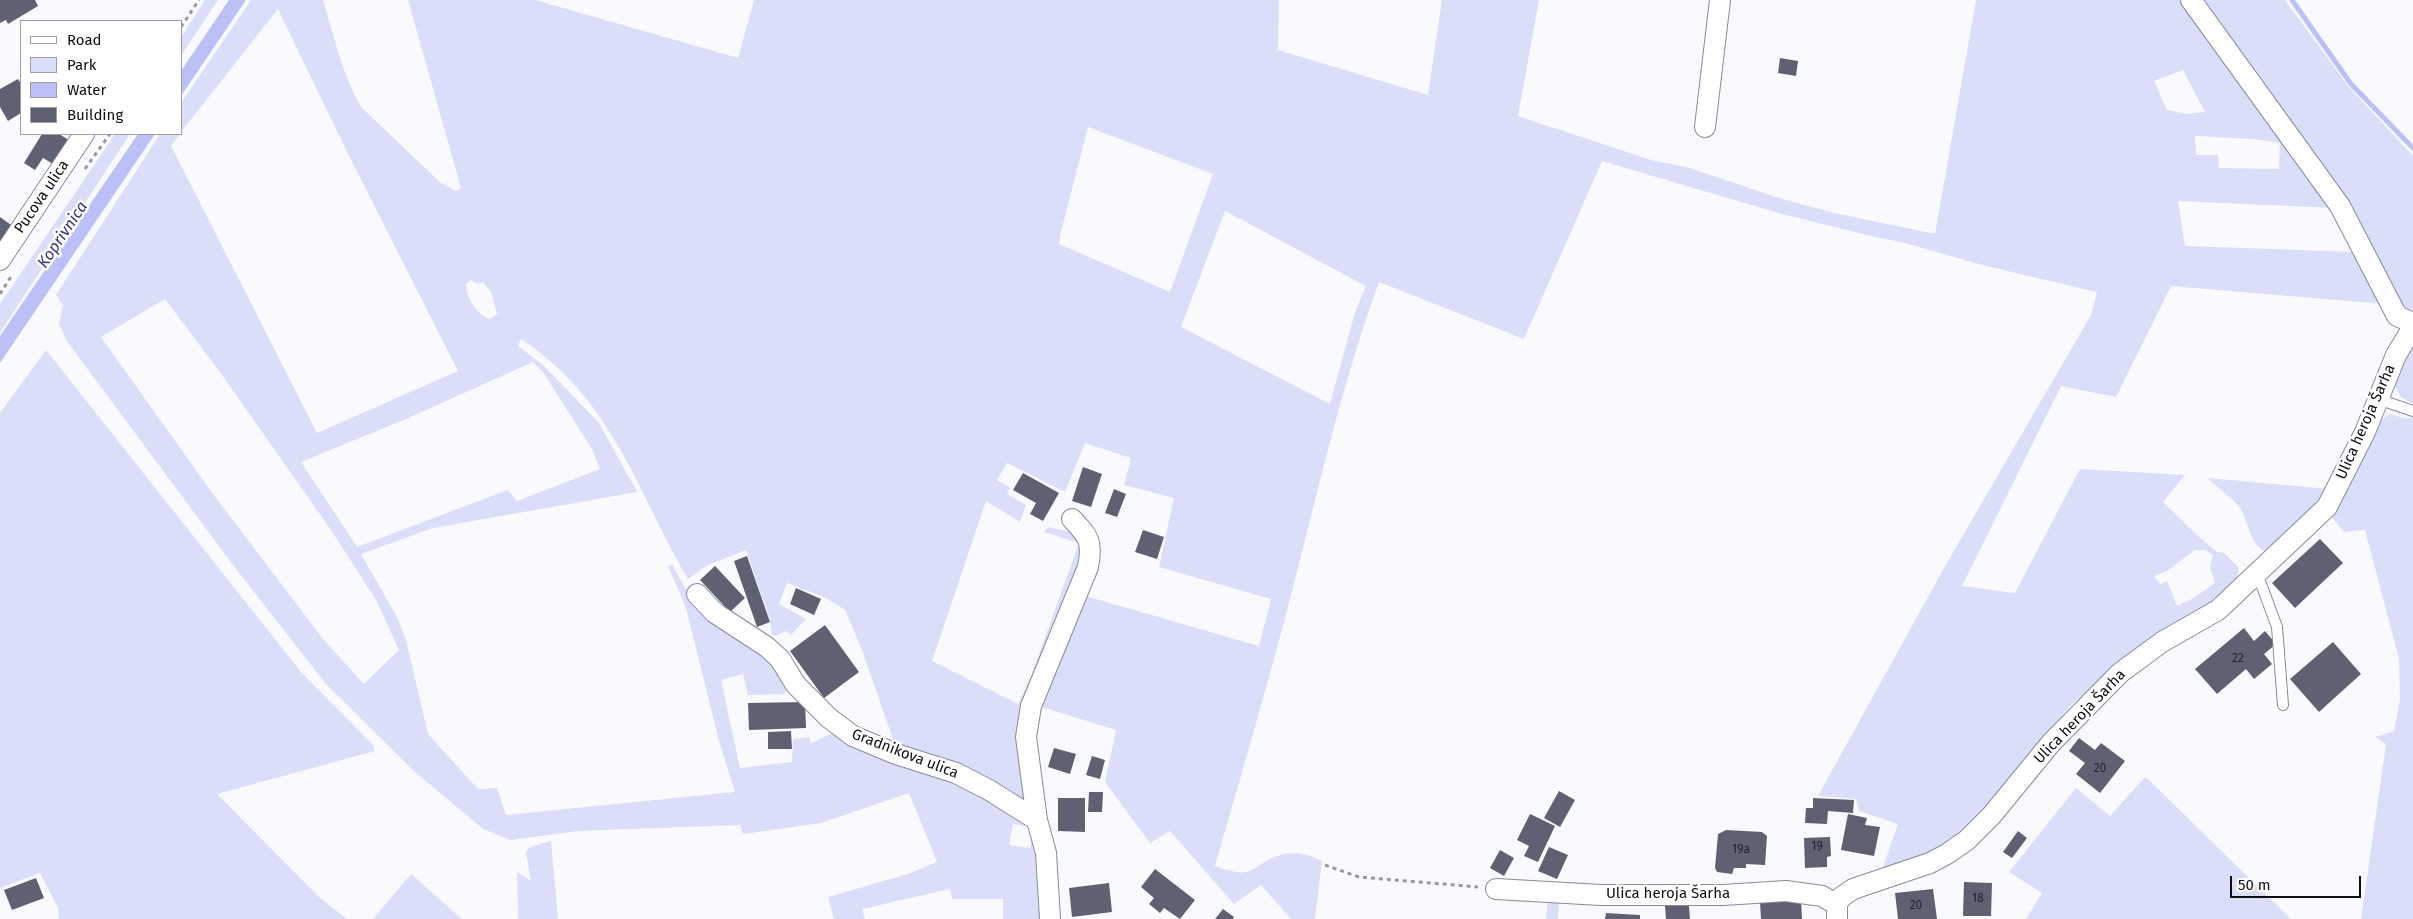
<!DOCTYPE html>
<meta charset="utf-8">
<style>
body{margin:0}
#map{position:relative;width:2413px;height:919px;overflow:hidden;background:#f9fafe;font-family:"Fira Sans",sans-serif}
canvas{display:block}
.legend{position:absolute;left:20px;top:20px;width:162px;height:115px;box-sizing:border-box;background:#fff;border:1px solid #9f9fa1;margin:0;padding:6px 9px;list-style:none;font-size:15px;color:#0e0f15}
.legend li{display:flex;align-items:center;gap:10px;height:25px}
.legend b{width:25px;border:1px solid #9f9fa1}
.scale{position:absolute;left:2230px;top:876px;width:131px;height:22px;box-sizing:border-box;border:2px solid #0e0f15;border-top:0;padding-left:6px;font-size:15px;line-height:18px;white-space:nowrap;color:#0e0f15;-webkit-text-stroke:4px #fff;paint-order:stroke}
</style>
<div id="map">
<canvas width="2413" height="919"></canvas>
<ul class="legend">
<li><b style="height:6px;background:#fff"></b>Road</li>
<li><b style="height:14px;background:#dbdef9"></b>Park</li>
<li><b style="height:14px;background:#bbc1f7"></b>Water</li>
<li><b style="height:14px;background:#5e6172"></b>Building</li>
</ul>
<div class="scale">50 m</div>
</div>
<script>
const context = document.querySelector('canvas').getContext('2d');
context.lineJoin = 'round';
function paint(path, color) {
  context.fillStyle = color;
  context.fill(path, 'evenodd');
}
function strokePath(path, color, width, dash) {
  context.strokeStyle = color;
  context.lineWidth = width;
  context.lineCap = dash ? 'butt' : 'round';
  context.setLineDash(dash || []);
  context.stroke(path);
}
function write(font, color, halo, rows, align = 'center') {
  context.font = font + ' "Fira Sans",sans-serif';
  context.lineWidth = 5;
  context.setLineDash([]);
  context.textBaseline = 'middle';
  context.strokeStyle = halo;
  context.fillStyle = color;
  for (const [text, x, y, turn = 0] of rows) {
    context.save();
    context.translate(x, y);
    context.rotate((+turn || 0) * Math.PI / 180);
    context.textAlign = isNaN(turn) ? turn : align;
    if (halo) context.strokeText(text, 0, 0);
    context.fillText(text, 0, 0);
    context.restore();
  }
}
paint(new Path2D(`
 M205,0h13l-37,56v-19z
 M251,0h72c11,36 19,74 38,107l80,76 15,8 5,-3 -53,-188h127l203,58 16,-58h525l-1,50 150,45 14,-95h97l-21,116 133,44 39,8 89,30 55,15 101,21 41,-234h209l150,208 -157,-7 7,45 172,6 27,52 -213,-18 -55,111 -55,-11 -99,200 53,7 65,-124 105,6 -22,27 35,34 19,16 7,1 15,15 -2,11 -32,28 -105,73 -31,27 -81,102 -44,39 -62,22 16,-46 -39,-13 -3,-12 -38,-3 126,-228 147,-253 6,-23 -111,-26 -85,-24 -26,-5 -93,-23 -180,-53 -78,178 -145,-57c-38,104 -62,214 -90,321 -23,88 -49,176 -74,263 9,3 21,8 31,6 6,-1 12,-6 17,-9 22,-13 37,-13 59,-2l-7,58h-24l-30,-34 -27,19 -64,-73 -20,12 -45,-61 11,-52 -81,-25 47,-110 177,51 12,-47 -112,-32 15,-69 -50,-13 7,-27 -46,-15 -20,49 -58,-29 -10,17 13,8 -3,6 19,11 -6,17 -34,-21 -54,160 86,43 12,-25 49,-136 -35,-11 4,-5 28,6 9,15 -58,157v100l-130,-54 -35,-101 -17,-40 -19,-12 -39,-15 -8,21 27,15 -15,16 -5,-4 -10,5 -4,-1 -2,-16 -24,-69 -38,15 -20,14c-52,-90 -75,-179 -167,-240l-3,7 25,19 56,58 38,69 -204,36 -72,26 36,63 9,23 22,94 50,55 19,-1 9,27 229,-23 -16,-51 -33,-133 -18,-42 4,-2 20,37 75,53 21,34 -4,6 -36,1 -5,-21 -22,6 19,88 52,-6 1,-23 16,-2 2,6 24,-11 108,40 90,55 -20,-3 -4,21 21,3 2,-11 4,1 10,81h-43v-20h-51l-2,-10 -88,20 3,10h-31l-6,-22 80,-23 29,-12 -28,-69 -88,30 -78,11 -3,-9 -162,6 -67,9 -28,-11 -68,-57 -89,-88 -93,-119 -167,-225 -7,-17 4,-18 -7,-10 104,-161h20l-9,12 146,287 141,-62 -110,-217 -70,-145 -97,123v-29zM2183,70l22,42 -19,2 -19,-4 -13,-29zM1088,127l125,47 -43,118 -111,-48 2,-12zM2195,136l59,3 26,4 -1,26 -60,-1 -1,-13h-22zM1225,211l141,75 -11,26 -25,92 -149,-77zM471,280l6,4 6,-2 8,10 6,22 -7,5c-14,-5 -23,-20 -24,-35zM165,299l57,76 109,155 45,70 23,50 -35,34 -41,-45 -110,-145 -112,-157zM533,362l10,10 49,77 8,20 -83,32 -9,-11 -151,57 -56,-85 105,-43zM2195,550h10l8,5 -3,12 5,16 -23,16 -15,7 -10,-25 -7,3 -6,-8 13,-5z
 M2196,0h89l63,86 65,70v153l-7,4z
 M115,134h15l-130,199v-29z
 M2413,340v64l-12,-7 -7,-12z
 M46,350l255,322 72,73 2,6 -158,43 102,103 28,22h-288l-1,-11 -18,-35 -40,15v-475z
 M2390,414l17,5 6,-2v502h-52l25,-175 -11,-7 19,-6 6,-32 -1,-40 -34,-129 -21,2 -14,-17 48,-93z
 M2208,478l121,11 -60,64c-21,-7 -19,-30 -29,-45 -8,-11 -23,-20 -32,-30z
 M2145,777l4,3 142,139h-265l16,-26 -33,-21 67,-84 34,28z
 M551,841l7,78h-40l-1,-47 14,9 -5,-29 4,-5z
 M411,874l51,45h-89z
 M1548,899l11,2 -1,18h-12z`), '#dbdef9');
paint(new Path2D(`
 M229,0h17l-65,96v-25z
 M138,134h17l-155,229v-27z`), '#bbc1f7');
strokePath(new Path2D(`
 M2292,0l59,84 62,64`), '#bbc1f7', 5);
paint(new Path2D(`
 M0,0h35l3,6 -30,18 -2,-4 -6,3z
 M1780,58l18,3 -2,15 -18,-3z
 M18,79l3,5v29l-13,8 -8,-14v-18z
 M42,134h17l10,6 -16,24 -10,-6 -8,12 -11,-7z
 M0,217l14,10 -14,18z
 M1083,467l19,7 -11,33 -19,-6z
 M1023,473l36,20 -16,28 -13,-7 6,-11 -23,-13z
 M1114,489l12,5 -9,23 -12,-4z
 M1143,530l21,7 -7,22 -22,-7z
 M2320,539l23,24 -48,45 -23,-25z
 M747,556l23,66 -13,5 -23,-66z
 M715,566l30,32 -15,14 -30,-32z
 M796,588l25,11 -7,16 -24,-11z
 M825,625l34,47 -35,26 -34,-47z
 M2244,628l10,13 11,-10 11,13 -12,10 8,10 -18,15 -8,-10 -29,25 -22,-25z
 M2333,642l28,32 -42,38 -29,-33z
 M805,702l1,26 -57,2 -1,-27z
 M791,731l1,18h-24v-17z
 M2079,738l16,12 6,-7 24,18 -25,32 -24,-19 9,-11 -16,-12z
 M1054,748l22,6 -6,20 -22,-7z
 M1092,756l13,4 -5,19 -14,-4z
 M1559,791l16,9 -15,27 -16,-9z
 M1089,792h14l-1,20h-14z
 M1058,798h27v34l-27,-1z
 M1813,798l41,2 -1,13 -25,-2 -1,13 -22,-1 1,-15h7z
 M1530,814l25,12 -17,36 -14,-6 5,-10 -12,-6z
 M1848,814l19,4 -2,7 15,2 -6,29 -33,-6z
 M1726,830l36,2 5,4 -2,29 -19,-1v4h-12l-2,6 -15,-2 -2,-4 3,-34z
 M2018,831l9,7 -15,20 -9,-6z
 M1830,837l1,19 -4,1v10l-22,1 -1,-30z
 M1549,847l19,8 -11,24 -19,-8z
 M1500,850l14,8 -10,18 -14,-8z
 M1155,869l40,31 -15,19 -16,-11 -4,5 -11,-9 5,-6 -13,-11z
 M36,878l8,20 -32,12 -8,-20z
 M1964,882l28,1 -1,33h-28z
 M1109,883l3,29 -40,5 -3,-29z
 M1933,889l4,30h-39l-3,-26z
 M1801,899l1,20h-41l-1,-17z
 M1665,906h24l1,13h-24z
 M1223,909l11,8 -1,2h-18z
 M1606,913l34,2v4h-35z`), '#5e6172');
const service = new Path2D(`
 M2378,399l35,12
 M2257,573l20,54 6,78`);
const minor = new Path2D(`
 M2191,0l149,206 57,110 16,7
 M1705,127l15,-127
 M0,260l84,-126
 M697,594l18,19 52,34 13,12 16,26 33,33 24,18 43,18 60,19 33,17 48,30
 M1496,889l105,6h122l63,-4 36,5 15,9
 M1050,919l-4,-66 -9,-33 -11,-83 5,-31 57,-139c5,-25 1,-30 -16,-48
 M1837,919v-14l3,-7 13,-9 77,-26 17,-9 20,-14 25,-25 59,-72 69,-70 42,-31 56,-32 109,-103 38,-75 31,-77 17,-28`);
strokePath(service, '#878a9c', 12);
strokePath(minor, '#878a9c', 22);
strokePath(new Path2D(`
 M181,27l18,-27
 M85,169l25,-35
 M0,294l12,-19
 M1325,865l34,12 119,10`), '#98999e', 3, [4, 4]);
strokePath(service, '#fff', 10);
strokePath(minor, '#fff', 20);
write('12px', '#22242c', null, [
 ["22",2238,659],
 ["20",2100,769],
 ["19",1817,847],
 ["19a",1741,850],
 ["18",1978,899],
 ["20",1916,906]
]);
write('15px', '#0e0f15', '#fff', [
 ["Pucova ulica",42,197,-56],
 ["Ulica heroja Šarha",2366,422,-66],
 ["Ulica heroja Šarha",2080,717,-46],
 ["Gradnikova ulica",905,754,21],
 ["Ulica heroja Šarha",1668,894]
]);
write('italic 16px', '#34327e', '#fff', [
 ["Koprivnica",63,235,-56]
]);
</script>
